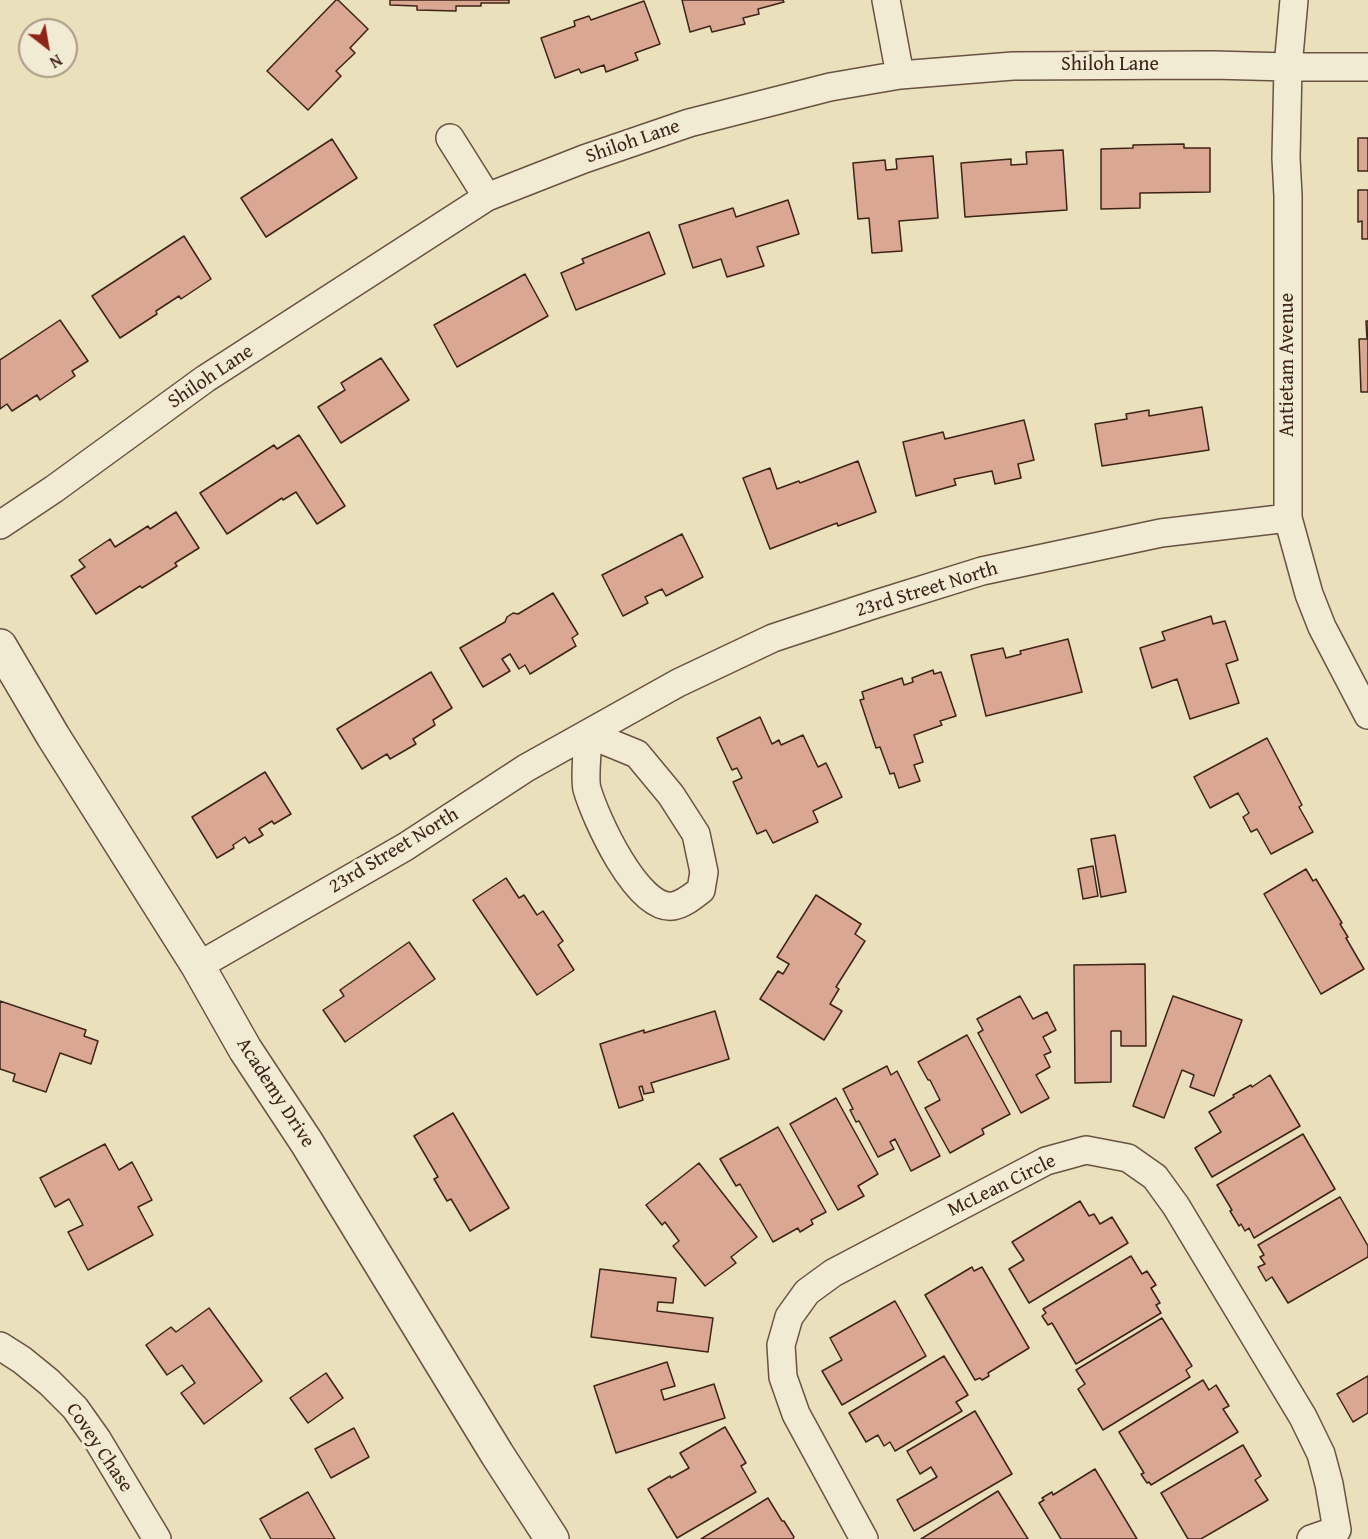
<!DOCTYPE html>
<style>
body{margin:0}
#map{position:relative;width:1368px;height:1539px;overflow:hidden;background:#eae0bc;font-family:"Gentium Book Plus",serif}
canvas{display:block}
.north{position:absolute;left:18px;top:18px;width:60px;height:60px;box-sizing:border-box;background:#f1ebd3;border:2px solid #a99b88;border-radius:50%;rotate:149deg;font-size:16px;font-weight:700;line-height:24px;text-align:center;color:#3e2318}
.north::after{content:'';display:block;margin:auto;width:21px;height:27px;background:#8f2418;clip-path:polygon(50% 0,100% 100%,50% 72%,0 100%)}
</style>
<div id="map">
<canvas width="1368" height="1539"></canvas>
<div class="north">N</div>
</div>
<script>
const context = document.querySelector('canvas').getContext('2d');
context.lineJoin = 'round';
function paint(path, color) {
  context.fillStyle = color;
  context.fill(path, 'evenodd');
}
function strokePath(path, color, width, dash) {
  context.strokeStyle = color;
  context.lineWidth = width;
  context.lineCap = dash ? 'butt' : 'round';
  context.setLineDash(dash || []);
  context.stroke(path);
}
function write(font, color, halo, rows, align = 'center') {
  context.font = font + ' "Gentium Book Plus",serif';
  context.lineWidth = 6;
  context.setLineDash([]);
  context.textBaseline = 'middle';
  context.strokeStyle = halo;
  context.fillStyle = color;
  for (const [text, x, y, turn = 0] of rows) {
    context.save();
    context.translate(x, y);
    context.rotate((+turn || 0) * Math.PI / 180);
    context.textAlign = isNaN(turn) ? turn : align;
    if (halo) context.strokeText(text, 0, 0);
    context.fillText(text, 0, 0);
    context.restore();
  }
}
const building = new Path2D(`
 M336,0h2l30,29 -18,19 5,5 -19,18 5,5 -33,34 -41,-39z
 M390,0h119v3h-28v3h-25v5l-39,-1v-4l-27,-1z
 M682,0h101l1,2 -26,7 1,5 -16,4 2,6 -33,8 -2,-6 -20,6z
 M644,1l16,43 -25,9 3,7 -32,12 -2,-7 -23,8 -2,-4 -24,9 -14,-40 34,-12 -1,-5 15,-5 2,4z
 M1358,138h10v33h-10z
 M332,139l25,39 -91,59 -25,-39z
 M1184,144v4h26v44l-70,1v15l-39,1v-60l32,-1v-3z
 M1063,150l4,60 -102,7 -4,-54 50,-4v6l16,-1 -1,-12z
 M933,156l5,62 -39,3 3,30 -30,2 -3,-35 -11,1 -5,-56 32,-3 1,10 11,-1 -1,-10z
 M1358,190h10v49h-6v-18l-4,1z
 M788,200l11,34 -42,13 7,19 -37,11 -6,-18 -28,9 -14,-43 54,-17 3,9z
 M649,232l16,42 -89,36 -15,-37 23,-10 -2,-4z
 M184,236l27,43 -30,20 -2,-3 -23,15 1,3 -37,24 -28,-42z
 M525,274l23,42 -91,51 -23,-42z
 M60,320l28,41 -16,10 3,5 -35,24 -3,-5 -25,16 -5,-7 -7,5v-49z
 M1366,321h2v71h-7l-2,-53h8z
 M381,358l28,42 -68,43 -23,-36 27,-17 -4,-7z
 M1202,407l7,43 -107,16 -7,-42 32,-5 -1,-5 23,-4v6z
 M1024,420l10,40 -16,4 3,14 -26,6 -3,-13 -38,8 2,6 -40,11 -13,-54 40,-10 2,7z
 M299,435l46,71 -28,18 -21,-32 -13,8 -1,-2 -55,36 -27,-41 74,-48 3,4z
 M858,461l18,51 -38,14 -1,-3 -67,26 -27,-71 27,-10 7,21 22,-8 1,2z
 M176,512l23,36 -24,15 2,3 -35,22 -2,-2 -44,28 -25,-38 14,-9 -6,-7 31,-21 5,8 33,-21 2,3z
 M682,534l21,43 -37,19 -4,-7 -17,8 3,6 -25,13 -21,-41z
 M553,593l25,41 -6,4 4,8 -46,28 -5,-9 -6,4 -9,-15 -8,5 8,12 -27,16 -23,-39 45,-26 2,-5 6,-4 5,1z
 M1211,616l2,8 12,-3 13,39 -12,4 13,39 -49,16 -13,-40 -25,9 -12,-40 25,-8 -3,-8z
 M1068,639l14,53 -96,24 -15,-61 32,-7 3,10 15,-4 -1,-3z
 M933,670l1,4 7,-2 15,44 -16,5 2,4 -28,10 9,27 -9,3 6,16 -21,7 -5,-15 -4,1 -10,-27 -4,1 -16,-48 4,-1 -2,-7 40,-14 2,7 9,-3 -1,-4z
 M431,672l21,36 -19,12 2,5 -22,14 3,5 -26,15 -3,-5 -25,15 -25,-40z
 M760,717l12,27 7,-4 2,5 22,-10 15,32 8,-4 16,34 -29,14 5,11 -45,21 -7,-13 -9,4 -24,-52 9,-4 -5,-10 -5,2 -15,-32z
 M1267,738l35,67 -3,2 14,25 -42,22 -14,-25 -6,3 -8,-15 6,-4 -11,-20 -28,15 -16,-31z
 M265,772l26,42 -17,10 -2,-3 -13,8 4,6 -14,8 -4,-6 -12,8 1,3 -17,10 -25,-41z
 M1115,835l11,57 -25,5 -10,-58z
 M1093,866l5,30 -15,3 -5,-30z
 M1306,869l7,12 3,-2 26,44 -2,1 8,13 -2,1 18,31 -43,25 -57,-100z
 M506,878l13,20 5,-3 13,20 6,-4 20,30 -5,4 16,25 -37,25 -64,-95z
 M816,895l45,29 -6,10 10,7 -29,46 3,2 -9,15 12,7 -18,29 -64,-41 18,-28 5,3 6,-10 -12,-7z
 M409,942l26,37 -90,63 -22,-32 21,-14 -4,-6z
 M1145,964l1,82h-25v-15h-10v51l-36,1 -1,-118z
 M1020,996l13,23 14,-7 9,18 -13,7 8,15 -7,3 6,12 -14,8 13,23 -28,15 -43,-80 5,-3 -6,-11z
 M1173,996l69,24 -28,76 -24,-9 4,-12 -12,-5 -18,48 -31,-12z
 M0,1001l86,29 -2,6 14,5 -7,23 -31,-11 -14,39 -33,-11 2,-7 -15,-5z
 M715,1011l14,48 -78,24 3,9 -10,2 -2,-8 -3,1 4,13 -24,8 -19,-64 44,-14v3z
 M967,1035l43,79 -28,15 2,5 -34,19 -25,-45 15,-8 -10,-20h-2l-10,-18z
 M887,1066l4,9 6,-4 43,85 -29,15 -16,-32 -5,3 4,7 -16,8 -19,-36 -3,1 -6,-12 3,-1 -10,-20z
 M1270,1075l30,51 -88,51 -17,-29 26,-16 -12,-20 25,-15 -1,-2 18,-10 1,2z
 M836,1098l42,76 -20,12 6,10 -26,14 -48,-86z
 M453,1113l56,95 -39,23 -19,-32 -4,2 -13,-22 4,-2 -24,-41z
 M778,1127l48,85 -15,8 2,4 -13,8 -2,-4 -25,14 -33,-58 -4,2 -16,-27z
 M1303,1134l32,55 -81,49 -5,-10 -4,3 -4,-7 -2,2 -9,-15 2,-1 -15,-25z
 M105,1144l14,26 13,-8 20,38 -14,7 15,28 -65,35 -20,-38 15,-7 -14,-26 -14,8 -15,-29z
 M699,1163l58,74 -26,20 5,6 -31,23 -32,-40 6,-5 -14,-19 -3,3 -16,-20z
 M1340,1197l28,49v11l-80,46 -16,-26 -6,4 -8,-14 7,-3 -5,-7 4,-2 -6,-10z
 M1080,1201l9,15 5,-2 6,10 12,-7 16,26 -99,60 -20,-34 15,-9 -12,-18z
 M1131,1256l11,18 5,-3 9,14 -5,3 9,15 -4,2 5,8 -85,51 -24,-41 -4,2 -6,-9 4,-3 -3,-4z
 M972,1267l2,4 8,-4 47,81 -41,25 1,3 -7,4 -2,-2 -5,2 -50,-85z
 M600,1269l76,9 -3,25 -15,-1 -1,9 56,7 -5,34 -117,-15z
 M895,1301l31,55 -84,49 -20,-34 20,-11 -12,-22z
 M209,1308l53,73 -58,43 -23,-31 14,-10 -13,-18 -15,10 -21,-30 25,-18 5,5z
 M1162,1318l30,48 -6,4 4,7 -87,53 -25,-41 7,-5 -9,-14z
 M944,1356l24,39 -12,7 6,9 -67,40 -5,-9 -6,4 -6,-11 -12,7 -17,-29z
 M667,1362l8,24 -14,4 3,10 50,-16 11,34 -109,35 -22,-67z
 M326,1373l17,25 -35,25 -18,-25z
 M1368,1376v37l-15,9 -16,-28z
 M1203,1380l6,10 7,-5 13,21 -6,3 15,23 -87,53 -2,-3 -2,1 -6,-9 3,-1 -25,-41z
 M975,1411l37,63 -98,57 -17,-31 40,-23 -6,-10 -11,7 -13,-23z
 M725,1427l21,36 -5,3 15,26 -79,46 -29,-49 22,-13 1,2 18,-10 -9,-15z
 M354,1428l15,29 -38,21 -16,-29z
 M1243,1445l18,31 -6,4 13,20 -67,39h-13l-27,-46z
 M1095,1469l42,70h-76l-22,-36 5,-3 -2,-2 10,-6 1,3z
 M998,1491l30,48h-107z
 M308,1492l27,47h-64l-11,-20z
 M768,1498l14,23h2l10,16 -1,2h-92z`);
paint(building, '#d9a792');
strokePath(building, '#3e2318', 1.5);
const minor = new Path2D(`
 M886,0l14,75
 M1294,0l-6,67 -2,91 2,38v322l21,76 13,33 46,88
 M450,138l37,59
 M0,525l54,-36 151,-110 282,-182 97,-38 105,-36 141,-36 70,-12 113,-9 200,-1 75,2h80
 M588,734l49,20 34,41 25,39 8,38 -3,18c-8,6 -17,14 -28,16 -36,5 -78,-89 -86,-117 -3,-11 1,-43 1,-55z
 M198,966l207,-119 121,-79 152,-85 95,-45 103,-34 106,-33 179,-38 127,-15
 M0,1346l22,14 27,22 26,26 22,31 60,100
 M864,1539l-68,-125 -13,-37 -2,-32 8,-28 18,-25 26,-19 213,-112 40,-11 42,8 27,19 21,29 127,211 18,37 8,30 8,46 -26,9`);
const tertiary = new Path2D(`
 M0,646l53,90 145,230 47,83 62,94 190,311 55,85`);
strokePath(minor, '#695241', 30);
strokePath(tertiary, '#695241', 36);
strokePath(minor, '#f1ebd3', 27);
strokePath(tertiary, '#f1ebd3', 33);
write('20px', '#3e2318', '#f1ebd3', [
 ["Shiloh Lane",1110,65],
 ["Shiloh Lane",633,142,-19],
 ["Antietam Avenue",1288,365,-90],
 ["Shiloh Lane",211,377,-34],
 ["23rd Street North",927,590,-17],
 ["23rd Street North",394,851,-31],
 ["Academy Drive",275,1093,57],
 ["McLean Circle",1002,1186,-26],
 ["Covey Chase",99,1448,56]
]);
</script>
